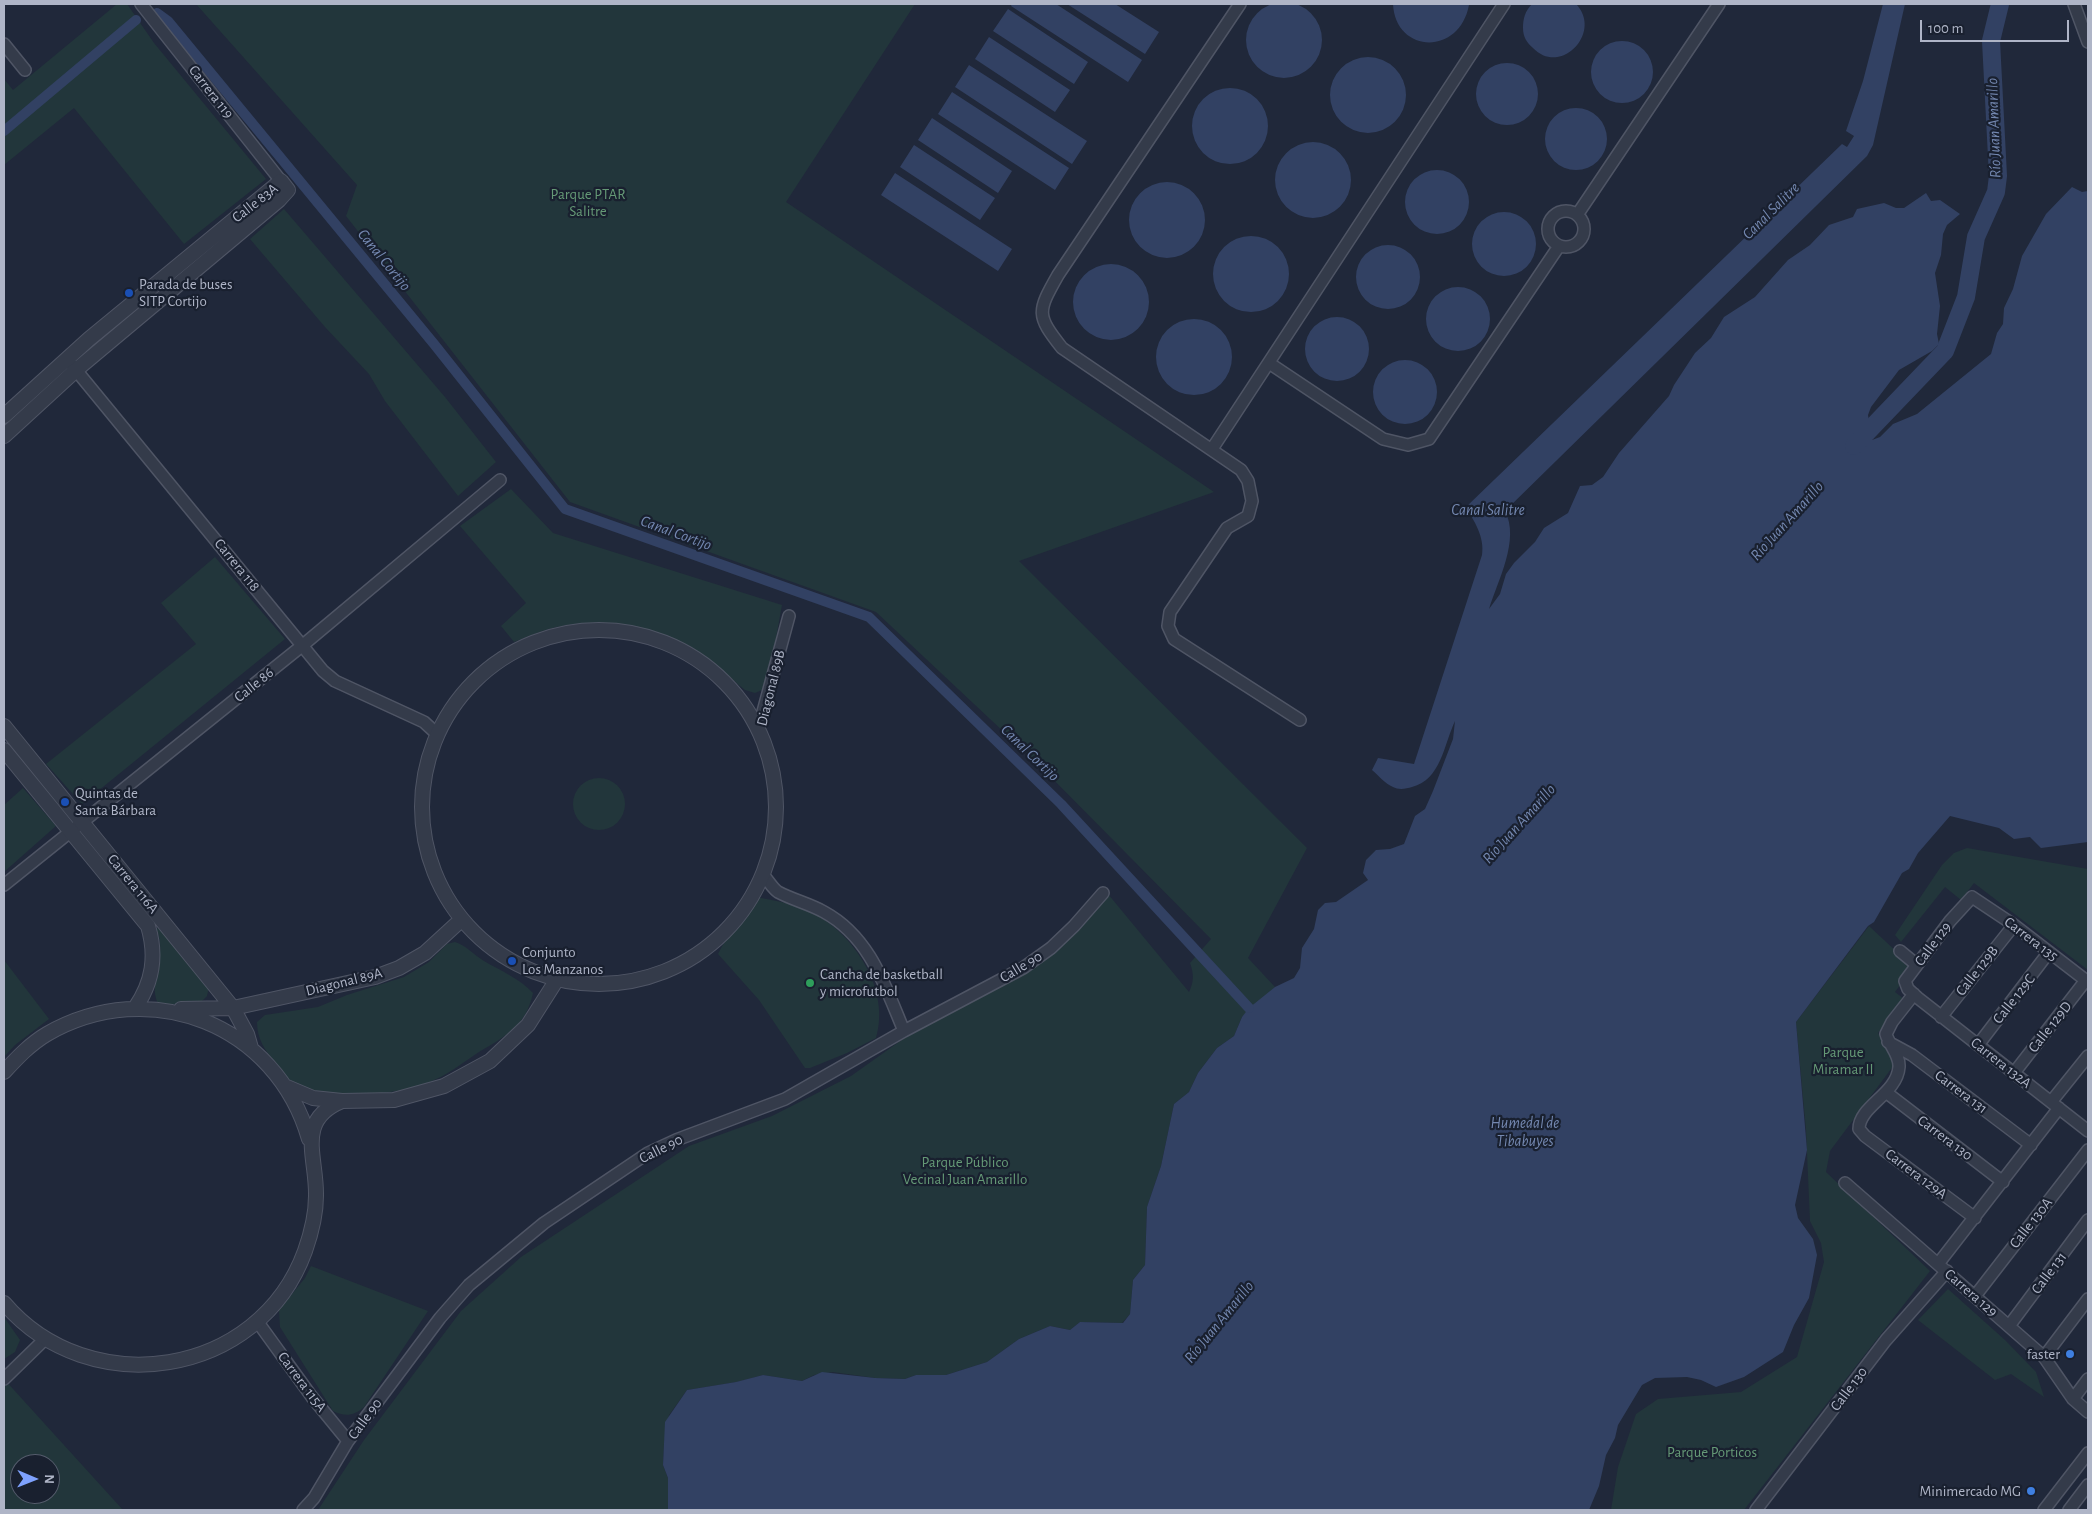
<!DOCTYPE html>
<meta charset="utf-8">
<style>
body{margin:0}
#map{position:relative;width:2092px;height:1514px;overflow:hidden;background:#20283a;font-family:"Alegreya Sans",sans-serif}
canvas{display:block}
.frame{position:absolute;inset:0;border:5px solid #afb5c7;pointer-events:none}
.north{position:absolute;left:10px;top:1454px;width:50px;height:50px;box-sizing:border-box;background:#19202f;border:1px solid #555c6c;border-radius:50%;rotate:91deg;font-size:14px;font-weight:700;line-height:20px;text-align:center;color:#afb5c7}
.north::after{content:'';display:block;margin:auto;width:18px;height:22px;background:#7ea1fd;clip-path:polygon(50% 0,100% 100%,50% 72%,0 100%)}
.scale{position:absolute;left:1920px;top:20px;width:149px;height:22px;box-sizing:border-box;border:2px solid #afb5c7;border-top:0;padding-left:6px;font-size:15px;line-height:18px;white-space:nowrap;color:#afb5c7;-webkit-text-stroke:4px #19202f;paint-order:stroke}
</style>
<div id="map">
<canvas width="2092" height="1514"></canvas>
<div class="frame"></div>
<div class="north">N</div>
<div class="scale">100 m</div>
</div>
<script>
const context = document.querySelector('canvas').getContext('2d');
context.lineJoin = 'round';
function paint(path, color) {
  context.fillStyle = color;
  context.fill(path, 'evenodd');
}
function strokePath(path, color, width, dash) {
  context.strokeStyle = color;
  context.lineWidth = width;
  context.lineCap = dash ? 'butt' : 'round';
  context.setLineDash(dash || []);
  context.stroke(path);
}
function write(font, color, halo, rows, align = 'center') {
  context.font = font + ' "Alegreya Sans",sans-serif';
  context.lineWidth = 4.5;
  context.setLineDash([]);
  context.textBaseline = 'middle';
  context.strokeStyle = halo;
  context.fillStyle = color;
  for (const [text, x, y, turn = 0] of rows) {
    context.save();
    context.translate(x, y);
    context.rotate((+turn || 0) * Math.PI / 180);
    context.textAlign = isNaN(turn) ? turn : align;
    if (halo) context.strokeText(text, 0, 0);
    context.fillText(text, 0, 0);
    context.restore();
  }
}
paint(new Path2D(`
 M117,4h10l27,39 112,136 -82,65 -110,-136 -70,57v-86l9,11z
 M196,4h719l-129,198 428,290 -195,69 288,287 -59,110 27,29 -33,30 -8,19 -17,12 -19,25 -9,19 -15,12 -13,62 -14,41 -2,58 -12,15 -3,34 -8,9 -42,-1 -10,8 -20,-4 -31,13 -32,23 -41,13h-30l-11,4 -30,-1 -42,-6 -19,3 -12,6 -39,-6 -26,7 -50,8 -18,25 -5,29 -1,21 5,13v32h-350l46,-70 97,-129 60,-54 168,-111 83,-30 79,-40 69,-49 68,-35 120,-98 81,98c5,-10 5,-18 1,-29l21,-24 -172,-174 -163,-153 -306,-110 -224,-286 11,-31z
 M284,209l161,188 51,65 -38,34 -73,-95 -16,-27 -44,-47 -75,-88z
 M511,489l42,44 229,72 -10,55 -10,30 -7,3 -10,-3c-15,-12 -28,-25 -44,-36 -40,-26 -98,-38 -144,-27 -15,3 -29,10 -43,15l-13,-16 25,-23 -66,-77z
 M215,557l70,82 -203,165 -36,-40 150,-120 -35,-41z
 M573 804a26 26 0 1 1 52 0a26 26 0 1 1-52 0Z
 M23,788l33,38 -52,46v-67z
 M1967,848l121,21v101l-114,-87 -13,17 -16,-13 -44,55 -6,-7 47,-70 12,-12z
 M757,897c17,4 39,6 55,15 42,22 79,78 64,126l-29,15 -37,15h-5l-46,-68 -41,-46c9,-19 27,-39 39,-57z
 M162,926l47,61 -2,9 -8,8h-41c-11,-25 11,-49 -2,-75z
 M1869,926l44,41 -18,25 9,7 -26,34 19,28 -67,90 -4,21 104,99 -186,239h-133l7,-43 18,-53 22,-15 83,-7 56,-35 27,-95 -3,-19 -11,-22 -4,-91 -10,-108z
 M455,942c11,3 19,13 29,19 17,10 35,17 49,32 -7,33 -27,43 -54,59 -17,11 -32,24 -52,31 -32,13 -103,18 -134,-1 -7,-3 -13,-13 -18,-19 -10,-13 -18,-24 -18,-41l8,-7 53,-8 29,-12 57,-18 25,-15 18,-18z
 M4,960l45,59 -34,26 -11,12z
 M311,1266l117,45 -64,96c-10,9 -19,10 -31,4l-53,-84 -1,-17 26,-32z
 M1948,1289l57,51 31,32 8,25 -33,-23 -16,6 -77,-60z
 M4,1317l16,23 -5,12 -11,7z
 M4,1379l10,11 109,120h-119zM20,1464h30v30h-30z`), '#22363b');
paint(new Path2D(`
 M1246 40a38 38 0 1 1 76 0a38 38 0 1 1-76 0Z
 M1012,4h44l86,56 -14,22 -117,-76z
 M1067,4h48l44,28 -14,22z
 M1393,4h76v1c-10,52 -74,48 -76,-1z
 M1532,4h44c27,28 -15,73 -43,44 -6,-5 -10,-11 -10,-20 0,-9 2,-17 9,-24z
 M1883,4h22l-32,141 -6,11 -362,355c15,29 -7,69 -16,98l11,-15 6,-20 8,-11 21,-21 9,-14 24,-15 12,-27 12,-1 11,-8 16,-24 50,-57 5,-11 21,-32 16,-15 13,-21 31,-20 33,-37 22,-15 19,-20 24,-8 4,-8 27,-6 12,5h8l22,-15 5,8 9,-1 20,14 -13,11 -4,9 -2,21 -6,18 5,33 -3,28 2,10 -7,7 -33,19 -28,37 -3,8 4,25 8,-3 13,-13 24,-10 74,-60 6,-21 6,-9 1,-16 9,-19 9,-33 24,-42 26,-27 10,5 6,-1v651l-47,6 -11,-11 -16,2 -15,-11 -49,-12 -32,37 -9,16 -7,4 -28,49 -6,4 -72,96 11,128 -12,55 3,13 15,21 4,16 -8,43 -15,27 -11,27 -39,25 -28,10 -15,-7 -14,-3 -32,1 -13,7 -24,40 -3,13 -9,17 -7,31 -10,24h-921v-32l-5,-13 2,-43 22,-32 49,-8 27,-7 39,6 20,-9 53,6 30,1 11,-4h30l41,-13 32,-23 31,-13 20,4 10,-8 43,1 7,-9 3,-34 12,-15 2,-58 14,-41 13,-62 15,-12 9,-19 19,-25 17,-12 8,-19 7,-9 26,-21 19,-9 6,-10 2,-20 12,-19 4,-19 7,-7 11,-1 32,-22 -5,-7 3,-13 10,-10 14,-1 14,-5 11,-28 10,-7 8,-18 20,-52 2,-18c-11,23 -14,59 -43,66 -6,2 -14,3 -19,0 -8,-3 -15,-12 -21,-17l6,-12 36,6 68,-209c3,-18 -8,-34 -16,-48l376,-363 5,3 7,-11 -8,-5 17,-50z
 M1008,9l80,53 -14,22 -81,-53z
 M989,37l81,53 -15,22 -80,-53z
 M1591 72a31 31 0 1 1 62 0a31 31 0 1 1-62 0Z
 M1330 95a38 38 0 1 1 76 0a38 38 0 1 1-76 0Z
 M1476 94a31 31 0 1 1 62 0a31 31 0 1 1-62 0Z
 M969,65l118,76 -15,23 -117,-77z
 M1192 126a38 38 0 1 1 76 0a38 38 0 1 1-76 0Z
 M952,92l117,76 -14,22 -117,-76z
 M1545 139a31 31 0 1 1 62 0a31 31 0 1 1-62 0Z
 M932,118l80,53 -14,22 -80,-53z
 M1275 180a38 38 0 1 1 76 0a38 38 0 1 1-76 0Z
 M914,145l81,53 -15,22 -80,-53z
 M1405 202a32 32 0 1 1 64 0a32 32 0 1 1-64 0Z
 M895,173l117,76 -14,22 -117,-76z
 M1129 220a38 38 0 1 1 76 0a38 38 0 1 1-76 0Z
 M1472 244a32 32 0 1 1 64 0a32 32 0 1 1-64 0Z
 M1213 274a38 38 0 1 1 76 0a38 38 0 1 1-76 0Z
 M1356 277a32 32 0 1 1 64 0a32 32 0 1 1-64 0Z
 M1073 302a38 38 0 1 1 76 0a38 38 0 1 1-76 0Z
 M1426 319a32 32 0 1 1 64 0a32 32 0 1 1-64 0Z
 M1305 349a32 32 0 1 1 64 0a32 32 0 1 1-64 0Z
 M1156 357a38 38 0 1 1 76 0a38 38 0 1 1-76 0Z
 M1373 392a32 32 0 1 1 64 0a32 32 0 1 1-64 0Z`), '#324163');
strokePath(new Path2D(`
 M157,13l11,8 266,323 131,165 304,108 192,187 188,204
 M4,131l132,-111`), '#324163', 10);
strokePath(new Path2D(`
 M1854,446l91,-95 21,-54 10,-60 20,-45 2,-16 -7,-135 9,-37`), '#324163', 18);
const minor = new Path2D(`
 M141,4l140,177
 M1240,4l-182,271c-21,37 -22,40 4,73l179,122 7,11 4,20 -4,15 -21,12 -57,84 -2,14 6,13 126,81
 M2074,4l14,38
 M4,44l21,26
 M1548 229a18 18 0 1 1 36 0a18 18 0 1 1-36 0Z
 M1577,215l142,-211
 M1269,363l114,76 25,6 21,-6 130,-193
 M71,364l252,307 12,10 89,41 13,12
 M1212,449l292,-445
 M758,730l31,-114
 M763,875c5,5 10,14 15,17 15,8 32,12 46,20 46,25 61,74 80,119
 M4,885l299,-240 197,-165
 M1900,951l17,14
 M2088,982l-74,-57 -42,-28 -22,24 -45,60 3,8 10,9 170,133
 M1914,994l-22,28 -6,12c3,11 14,21 13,33 -2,27 -40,39 -40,62l6,7 110,82
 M1941,1017l73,-92
 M1888,1042l24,13 119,90
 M1978,1045l71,-93
 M2014,1073l72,-93
 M1887,1093l116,89
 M2051,1102l37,-46
 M1845,1183l199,174 29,42 15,13
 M1938,1264l121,-156
 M1975,1296l113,-146
 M257,1321l55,76 36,44
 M2009,1326l79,-106
 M2044,1357l44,-58
 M4,1379l41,-40
 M2073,1399l15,-20
 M303,1510l11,-12 34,-57 92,-123 29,-33 75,-62 104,-70 28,-13 109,-41 119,-68 119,-63 28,-20 23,-22 29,-33
 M1756,1510l130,-170 61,-69
 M2044,1510l44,-57
 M2069,1510l19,-25`);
const tertiary = new Path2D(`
 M4,416l85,-77 192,-158 7,9 -9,10 -203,170 -72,66
 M422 807a177 177 0 1 1 354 0a177 177 0 1 1-354 0Z
 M4,726l229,282 14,26 4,14
 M4,750l144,176c9,30 5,56 -13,82
 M181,1009l52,-1 142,-31 24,-9 26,-15 36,-33
 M4,1072c13,-14 26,-28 43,-38 103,-59 229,-10 262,105
 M287,1087l26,11 29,3 52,-1 50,-14 46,-25 38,-36 28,-44
 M4,1303c85,100 255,75 301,-52 6,-17 11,-37 11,-55 1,-39 -21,-76 26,-95`);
strokePath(minor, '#4f5565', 14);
strokePath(tertiary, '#4f5565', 16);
strokePath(minor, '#343b4a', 11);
strokePath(tertiary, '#343b4a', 14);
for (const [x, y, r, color] of [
 [129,293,5,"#1a4fb4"],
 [65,802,5,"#1a4fb4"],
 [512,961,5,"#1a4fb4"],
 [810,983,5,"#2e9e5b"],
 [2070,1354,5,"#3f7fe0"],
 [2031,1491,5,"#3f7fe0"]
]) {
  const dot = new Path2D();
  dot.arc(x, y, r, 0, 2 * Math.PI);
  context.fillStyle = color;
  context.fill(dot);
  strokePath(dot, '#19202f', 2);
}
write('15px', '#afb5c7', '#19202f', [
 ["Carrera 119",211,92,52],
 ["Calle 83A",255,203,-38],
 ["Carrera 118",237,565,51],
 ["Calle 86",254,685,-39],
 ["Diagonal 89B",771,688,-76],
 ["Carrera 116A",133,884,51],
 ["Carrera 135",2031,939,37],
 ["Calle 129",1933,944,-53],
 ["Calle 90",1021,967,-31],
 ["Calle 129B",1977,971,-52],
 ["Diagonal 89A",344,982,-14],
 ["Calle 129C",2014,999,-52],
 ["Calle 129D",2050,1027,-52],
 ["Carrera 132A",2001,1063,38],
 ["Carrera 131",1961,1092,37],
 ["Carrera 130",1945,1138,37],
 ["Calle 90",661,1149,-27],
 ["Carrera 129A",1916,1174,37],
 ["Calle 130A",2031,1223,-52],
 ["Calle 131",2049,1273,-53],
 ["Carrera 129",1971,1293,41],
 ["Carrera 115A",302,1382,53],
 ["Calle 130",1849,1389,-53],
 ["Calle 90",365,1419,-54]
]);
write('15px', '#659976', '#19202f', [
 ["Parque PTAR",588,194],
 ["Salitre",588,211],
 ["Parque",1843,1052],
 ["Miramar II",1843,1069],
 ["Parque Público",965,1162],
 ["Vecinal Juan Amarillo",965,1179],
 ["Parque Porticos",1712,1452]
]);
write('15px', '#afb5c7', '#19202f', [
 ["Parada de buses",139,284],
 ["SITP Cortijo",139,301],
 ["Quintas de",75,793],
 ["Santa Bárbara",75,810],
 ["Conjunto",522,952],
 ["Los Manzanos",522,969],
 ["Cancha de basketball",820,974],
 ["y microfutbol",820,991],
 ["faster",2060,1354,"right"],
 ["Minimercado MG",2021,1491,"right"]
], 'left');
write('italic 16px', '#7488b1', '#19202f', [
 ["Río Juan Amarillo",1994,128,-92],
 ["Canal Salitre",1771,211,-45],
 ["Canal Cortijo",384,260,51],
 ["Canal Salitre",1488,510],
 ["Río Juan Amarillo",1787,521,-48],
 ["Canal Cortijo",676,533,20],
 ["Canal Cortijo",1030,753,44],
 ["Río Juan Amarillo",1519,824,-48],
 ["Humedal de",1525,1123],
 ["Tibabuyes",1525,1141],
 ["Río Juan Amarillo",1219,1322,-51]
]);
</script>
